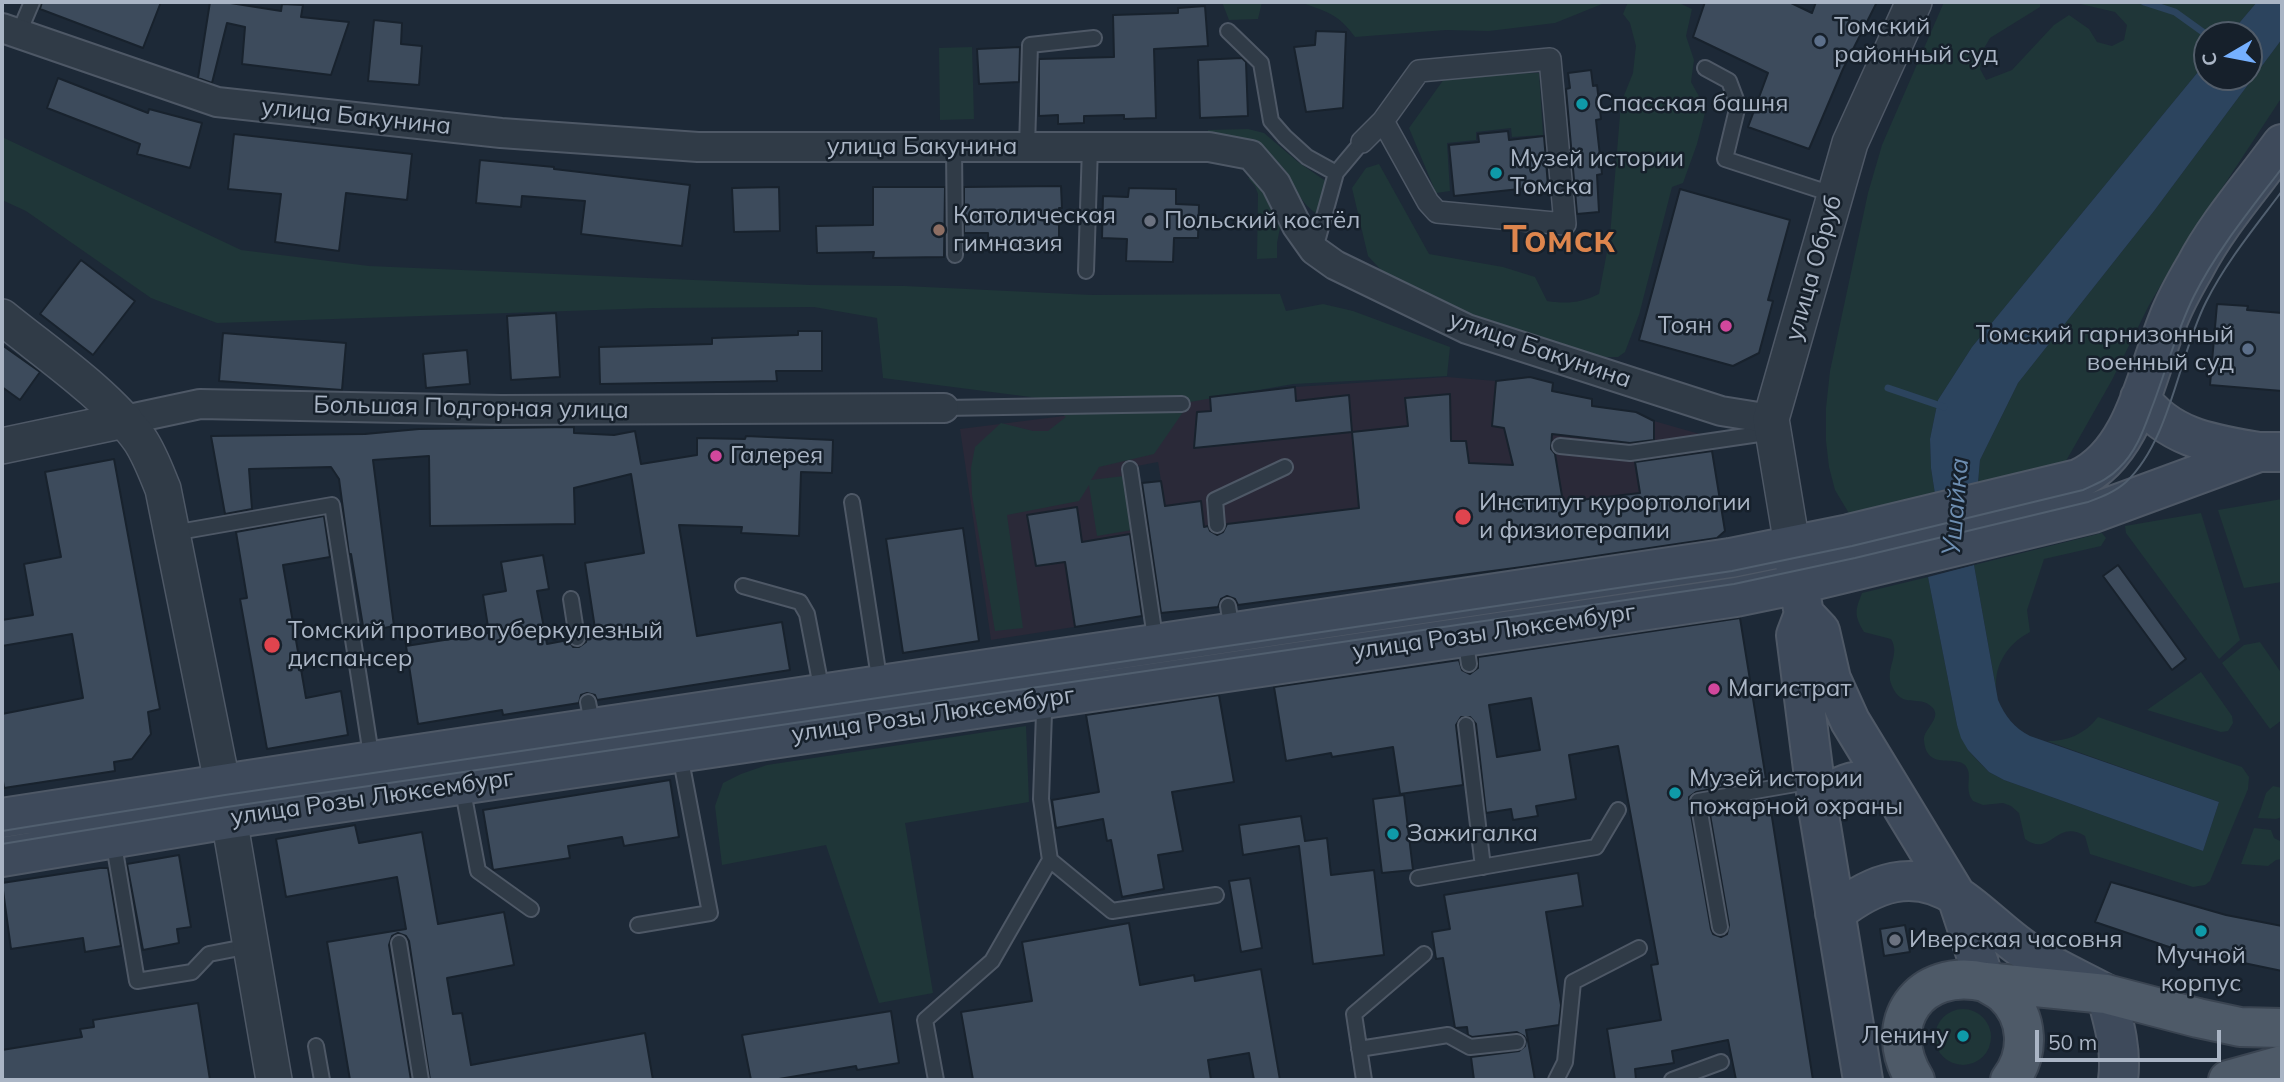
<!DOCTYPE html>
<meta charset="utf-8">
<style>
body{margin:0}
#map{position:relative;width:2284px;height:1082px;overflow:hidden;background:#1d2937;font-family:Mulish,sans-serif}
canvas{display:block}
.frame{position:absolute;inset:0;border:4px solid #aab5c5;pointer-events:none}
.north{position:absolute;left:2193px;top:21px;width:70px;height:70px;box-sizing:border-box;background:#16202b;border:2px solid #515c69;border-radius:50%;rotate:260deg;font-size:19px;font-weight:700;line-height:28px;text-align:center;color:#aab5c5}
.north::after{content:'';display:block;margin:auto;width:24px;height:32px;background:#75b0ff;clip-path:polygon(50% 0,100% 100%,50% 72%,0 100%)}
.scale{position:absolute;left:2035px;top:1030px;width:186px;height:32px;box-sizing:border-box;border:4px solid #aab5c5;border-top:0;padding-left:9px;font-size:21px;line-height:24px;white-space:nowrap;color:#aab5c5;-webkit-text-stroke:5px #16202b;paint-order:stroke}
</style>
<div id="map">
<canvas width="2284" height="1082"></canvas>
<div class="frame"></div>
<div class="north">С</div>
<div class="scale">50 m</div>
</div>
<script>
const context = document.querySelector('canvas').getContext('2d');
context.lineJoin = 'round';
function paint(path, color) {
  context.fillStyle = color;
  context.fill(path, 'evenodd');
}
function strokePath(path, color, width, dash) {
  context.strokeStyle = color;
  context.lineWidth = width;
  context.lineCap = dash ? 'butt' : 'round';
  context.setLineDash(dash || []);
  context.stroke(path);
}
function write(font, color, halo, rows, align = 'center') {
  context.font = font + ' Mulish,sans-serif';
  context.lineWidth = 5;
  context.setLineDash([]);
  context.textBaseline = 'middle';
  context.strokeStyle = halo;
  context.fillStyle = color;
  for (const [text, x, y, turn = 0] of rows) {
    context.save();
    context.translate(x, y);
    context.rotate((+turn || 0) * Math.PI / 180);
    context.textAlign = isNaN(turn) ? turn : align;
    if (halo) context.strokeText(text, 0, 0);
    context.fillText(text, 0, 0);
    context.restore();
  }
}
paint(new Path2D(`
 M1447,377l49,4 34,-4 23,6v8l39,8v7l44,6 18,9 56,16 15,94 -10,9 -500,67 -14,-105 -36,4 -7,-44 -37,7 23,147 -153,24 -31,-211 335,-42z`), '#2a2938');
paint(new Path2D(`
 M1222,2h40l-4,17 -29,1z
 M1299,2h308l-52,21 -66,8 -43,-1 -91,7c-17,-24 -30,-26 -56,-35z
 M1628,2h49l15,7 -6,27 8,24 -3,22 15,27 -9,35 -14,39 -11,4 -33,128 -14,37 -7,5h-13l-33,-7 -96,-31 -60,-27 -35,-22 -13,-14 -16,-68 14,-20 13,-4 50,90 74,13 32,10 12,24c19,3 34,2 52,-7l11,-58 11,-133 12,-30 3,-27 -6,-23 -7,-9z
 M1944,2h96v5l-50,31 -7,12 -3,19 6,11 26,-10 42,-45 15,-10 20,14 8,13 15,4 12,-6 3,-15 -12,-13 -43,-10h185l-28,33h-22v26l-235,286 -34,53 -8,39 1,29 4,26 -85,21 -15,-25 -6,-23 -3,-26v-33l4,-37 38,-178 14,-48z
 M2282,39v58l-102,155 -32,55 -36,73 -46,81 -88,22 2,-23 38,-77 136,-172z
 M972,47l2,72 -34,1 -1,-72z
 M1539,73l4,62 -31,2 -1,-9 -35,4v8l-29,3 3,48 -14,2 -27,-65 35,-49 47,-5z
 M1248,129l16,4 34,29 29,20 -5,23 -6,8c-19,-12 -22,-33 -36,-49 -17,-19 -49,-19 -73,-23l1,-11z
 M2,137l239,113 128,16 441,19 95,1 186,9 189,-1 6,17 37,-7 30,7 97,36 -3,29 -154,8 -103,18 -36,52 -55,13 -8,13 33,-4 8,54 -35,6 -8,-51 -10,16 -72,14 16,113 -28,3 -23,-136 -1,-27 4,-21 26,-24 32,8h15l18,-14 -20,-18 -163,-21 -6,-60 -63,-11 -159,1 -438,15 -66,-25 -125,-87 -24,-11z
 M1259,175l22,48 -4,20v15l-20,1 1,-65 -3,-8 -7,-8z
 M2282,499v83l-38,6 -26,-78z
 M2201,513l39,127 -21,19 -93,-126 -1,-7z
 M2102,533l4,5 -5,8 -57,13 -17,51 3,22c-23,12 -38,35 -33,62l-23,-129z
 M1928,577l29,148 11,25 10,11 11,11 15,8 199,71 16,-49 -172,-61c21,0 38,-7 51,-24l144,50 7,10 -1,12 -38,92 -5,4 -12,2 -103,-33 -5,-18c-29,-18 -34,22 -60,3l-6,-26 -8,-7 -8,-3 -20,2 -10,-4c-10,-13 1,-26 -8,-36 -10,-10 -39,6 -41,-25 -1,-11 19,-22 8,-33 -13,-13 -30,3 -40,-21 -8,-17 9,-31 -1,-47l-27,-7c-10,-17 -9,-21 -2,-39z
 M2260,642l22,32v46l-12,9 -48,-66 22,-18z
 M2201,672l31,44 1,7 -5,8 -7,1 -74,-22z
 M1026,726l3,76 -124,21 28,170 -54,10 -53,-158 -104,20 -7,-59 8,-23 18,-9 26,-9z
 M2273,786l9,2v29l-6,2 -18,-1 8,-25z
 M2254,828l17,2 3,8 8,4v17l-6,1 -8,6 -27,-2z
 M1935 1037a28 28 0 1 1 56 0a28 28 0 1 1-56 0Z`), '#1f3638');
paint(new Path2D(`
 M2257,2h25v37l-128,172 -136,172 -38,77 -2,23 -43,11 -4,-26 -1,-29 8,-39 34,-53 235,-286v16h42v-42h-20z
 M1974,565l24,135c7,16 16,28 32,36l189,66 -16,49 -199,-71 -15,-8 -21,-22 -7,-12 -4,-13 -29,-148z`), '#2c445e');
paint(new Path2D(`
 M1973,562l4,2 -52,13 2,-4z`), '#1d2937');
strokePath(new Path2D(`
 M2144,2l31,10 32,23
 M1888,388l56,19`), '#2c445e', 7);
const building = new Path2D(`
 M42,2h119l-18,46 -103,-39z
 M210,2h14l57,9 1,-7 21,1 -2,12 48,5 -18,53 -89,-11 3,-37 -18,-4 -15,60 -14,-5z
 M1705,2h84l23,11 4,-11h61l-34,67 -34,80 -61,-22 20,-54 -75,-36z
 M1205,6l3,40 -54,3 2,69 -32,1v-4l-40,1v7l-26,1v-9l-19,1v-57l75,-2 -1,-42 65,-2v-5z
 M374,20l28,3 -1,21 21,2 -3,39 -51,-4z
 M1316,31l30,1 -3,76 -37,4 -12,-65 21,-2z
 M1020,47l-1,35 -40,2 -2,-35z
 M1242,58l4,4 2,54 -48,2 -2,-58z
 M1591,70l2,16 4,-1 4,34 -5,1 6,54 -5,1 2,37 -22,2 -11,-125 4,-1 -2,-15z
 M58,78l90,35 1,-4 53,14 -12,45 -53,-14 3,-10 -93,-36z
 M1508,131l1,9 35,-4 4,50 -94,10 -5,-51 30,-3 -1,-8z
 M234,134l178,20 -5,46 -61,-7 -7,58 -64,-9 6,-48 -53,-5z
 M480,160l74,7v2l136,16 -8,61 -101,-12 4,-33 -63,-5 -1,11 -45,-4z
 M1061,186l1,22h-3v42h-71v-17h-24v-46z
 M779,187l1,44 -46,1 -2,-44z
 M873,187h72l-1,70 -71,1 1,-6 -57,1 -1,-27 57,-1z
 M1129,188l47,1v15l23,1 -1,33h-24l-1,24 -47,-1 1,-22 -25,-1 1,-42 25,1z
 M1680,189l110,31 -22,80 5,1 -14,52 -26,13 -94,-26z
 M81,260l54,41 -42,54 -53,-41z
 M2217,304l31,2 -1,4 35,3v78l-72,-6z
 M556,313l4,64 -49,3 -4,-64z
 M798,331h24v40h-46l1,10 -177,3 -1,-37 113,-3v-6l86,-3z
 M223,333l123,10 -4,47 -123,-9z
 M2,345l38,27 -20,28 -18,-13z
 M467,350l3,34 -44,4 -3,-34z
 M1530,377l23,6 -1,8 40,8v7l44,6 18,9v19l-24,3 -78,-9 -1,15 4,5 8,48 77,-9 -5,-31 77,-11 13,80 -8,7 -195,29 -284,38 -3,-6 -8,-3 -6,3 -3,8 -57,6 -19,-130 19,-2 4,25 36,-5 3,26 4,-1 2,5 7,4 6,-3 4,-8 132,-16 -7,-76 56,-6 -3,-28 45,-4 1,47h15l3,22 44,2 -9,-37 -12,-2 4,-45z
 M1295,387l1,14 53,-6 3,37 -158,16 3,-36 14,-1 -1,-14z
 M574,427v6l40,2 21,-4 6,33 56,-9v-17l48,1 1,-3 87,4 -1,33 -31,-1 -2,64 -58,-3 1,-6 -63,-2 18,111 85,-14 8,48 -193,30 -2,-5 -8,-2 -6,2 -2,8 -76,12 -1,-5 -84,14 -12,-78 83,-13 -6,-38 23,-4 -5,-29 42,-7 6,34 -12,2 10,53 21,-4 5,7h6l7,-5 1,-6 9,-1 -11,-72 59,-10 -13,-79 -57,14 1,36 -145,2 -1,-70 -56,4 21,166 -30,6 -13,-78h-2l-10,-75 -8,-12 -82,2 3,40 -27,5 -14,-78 154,-2 54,-5z
 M114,459l46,250 -12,3 3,22 -19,25 -18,3 1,9 -111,17 -2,-13v-61l81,-16 -11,-64 -70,12v-26l31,-5 -9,-51 37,-7 -16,-85z
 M1077,507l5,35 48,-8 12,82 -67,11 -10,-65 -29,4 -9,-51z
 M324,516l6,41 -47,8 23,133 35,-7 7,44 -81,14 -27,-150 7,-1 -11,-66z
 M963,528l16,113 -76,12 -17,-114z
 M2118,565l68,94 -14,11 -69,-94z
 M1740,618l26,161 -70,13 -7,5v6l22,126 2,5 8,3 6,-3 2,-9 -20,-116 60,-11 44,282h-77l-8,-40 -56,11 2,12 -39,6 1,11h-21l-8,-51 54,-9 -10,-55 7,-1 -40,-218 -49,9 7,44 -40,7 2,10 -25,4 -2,-11 -25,4 -10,-89 -6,-7h-9l-5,8 7,60 -63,9 -7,-47 -61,10 -1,-4 -45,8 -12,-74 185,-27 3,10 8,4 8,-6v-11zM1531,698l9,52 -43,7 -8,-52z
 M1219,695l15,87 -62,10 11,59 -25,4 6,34 -42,8 -11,-57 -4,1 -4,-22 -47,9 -4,-28 47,-8 -13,-77z
 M670,780l9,57 -55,9 -2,-9 -54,9 2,12 -77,12 -10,-60z
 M1404,795l9,75 -31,3 -9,-74z
 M1301,816l4,25 22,-3 4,37 43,-5 10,85 -71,9 -14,-118 -56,9 -4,-30z
 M355,825l4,18 63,-11 16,92 66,-12 10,53 -67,13 6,36 9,-1 9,52 174,-32 8,47h-223l-21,-139 -3,-5 -8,-3 -6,3 -3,9 22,135h-61l-23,-138 79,-13 -9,-52 -111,20 -10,-58z
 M179,855l12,72 -14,2 2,14 -36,7 -16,-86z
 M100,868h8l13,78 -36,6 -2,-14 -72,11 -9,-66z
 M1578,873l5,33 -37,6 15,93 -2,20 -33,5 9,50h-61l-3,-23 48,-6 6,-5 1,-6 -2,-4 -7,-4 -45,5 -4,-2 -1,-8 -12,1 -12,-70 -7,1 -4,-27 18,-3 -6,-34z
 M1250,878l12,70 -21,4 -12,-71z
 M2111,882l115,33 56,11v45l-110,-23 -77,-26z
 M1129,923l11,62 54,-10 1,6 66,-12 19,111h-26l-5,-27 -41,7 3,20h-238l-12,-68 71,-11 -10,-59z
 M1905,925l5,27 -26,4 -4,-27z
 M198,1003l12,77h-208v-30l80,-13 -2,-8 14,-2 -1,-7z
 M891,1011l8,52 -42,7 -1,-4 -83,14h-22l-9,-45z`);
paint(building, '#3d4b5c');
strokePath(building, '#18222d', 2);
const service = new Path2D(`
 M1228,31l33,32 10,58 14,16 22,20 29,16
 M18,35l14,-33
 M1705,68l24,13 9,24 -13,54 110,36
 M954,147l1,108
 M1027,147l3,-102 64,-7
 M1315,249l21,-76 26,-31
 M1086,271l4,-124
 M944,408l238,-4
 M1560,446l70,7 143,-21
 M1130,469l26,175
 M852,502l28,182
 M1217,525l-2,-25 70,-33
 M173,533l159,-28 40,256
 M743,586l57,16 7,12 15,78
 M571,599l6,39
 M1228,606l4,25
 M1465,637l4,27
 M588,702l5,26
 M1466,725l17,142
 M462,786l16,85 53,38
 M113,839l24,142 55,-9 17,-18 41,-8
 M1050,860l62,51 104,-16
 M1418,878l178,-31 22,-37
 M638,925l72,-12 -30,-158
 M1720,927l-22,-126 115,-20
 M399,943l22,137
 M316,1046l6,34
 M1359,1049l89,-14 22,12 47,-5
 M936,1080l-11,-60 67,-59 58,-101 -9,-61 3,-86 -2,-11
 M1364,1080l-10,-66 70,-60
 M1556,1080l9,-18 8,-80 66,-34
 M1672,1080l49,-18`);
const pedestrian = new Path2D(`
 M1362,142l21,-21 36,-50 131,-12 15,165 -128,-12 -9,-10 -45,-81`);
const minor = new Path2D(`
 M2,28l215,74 284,31 197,14h511l42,8 25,29 21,42 17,24 21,15 132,64 254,82 50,8
 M125,420l75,-16 301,6 443,-2`);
const tertiary = new Path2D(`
 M2,317c44,36 105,77 138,123 10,15 16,32 23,49l64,318 47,273
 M2,446l123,-26
 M1792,545l-21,-126 79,-276 64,-141`);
const secondary = new Path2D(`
 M2140,398c29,40 72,46 118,54
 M1794,558l10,56 -8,21 22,173 45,272
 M1804,614l16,17 11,48 19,42 107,176 28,85
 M1818,808c17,-25 37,-30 67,-27
 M2,818l370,-57 1358,-203 119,-24 229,-55c56,-25 69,-107 90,-159 7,-18 17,-36 27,-53 23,-44 58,-83 87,-123
 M2,857l227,-38 1507,-222 63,-13 294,-71 166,-61h23
 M1835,913c38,-30 78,-46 123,-16 24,16 44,38 68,54 25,16 54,29 80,43 8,29 16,56 12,86`);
const primary = new Path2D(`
 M1985,982c6,4 13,7 19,12 25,23 26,60 6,86
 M1915,1080c-35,-57 4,-113 70,-98l121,12 92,24 42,9 42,1
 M2228,1080l54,-15`);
strokePath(service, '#4e5866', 18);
strokePath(pedestrian, '#4e5866', 24);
strokePath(minor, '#4e5866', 32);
strokePath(tertiary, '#4e5866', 38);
strokePath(secondary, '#4e5866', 42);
strokePath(primary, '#3a4451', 42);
strokePath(service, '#303b47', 14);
strokePath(pedestrian, '#303b47', 21);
strokePath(minor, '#303b47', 28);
strokePath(tertiary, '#303b47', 35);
strokePath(secondary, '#3e4a5b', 38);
strokePath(primary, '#4e5a68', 38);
strokePath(new Path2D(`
 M2,831l223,-36 1507,-224 120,-25 231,-56c13,-6 26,-11 36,-22 19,-18 26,-43 35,-66 13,-35 23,-72 40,-106 23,-46 57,-87 88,-128
 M2,844l225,-37 1507,-223 121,-26 233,-56c13,-5 27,-10 38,-20 45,-43 52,-125 80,-180 20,-40 49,-75 76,-111`), '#515f6f', 2);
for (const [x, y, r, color] of [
 [1820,41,7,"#5c6f8a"],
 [1582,104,7,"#0f9aa8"],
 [1496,173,7,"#0f9aa8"],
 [1150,221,7,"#6b7280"],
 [939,230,7,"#8d6e63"],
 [1726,326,7,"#d1479c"],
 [2248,349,7,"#5c6f8a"],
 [716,456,7,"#d1479c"],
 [1463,517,9,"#e0444e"],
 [272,645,9,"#e0444e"],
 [1714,689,7,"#d1479c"],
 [1675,793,7,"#0f9aa8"],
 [1393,834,7,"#0f9aa8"],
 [2201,931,7,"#0f9aa8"],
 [1895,940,7,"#6b7280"],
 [1963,1036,7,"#0f9aa8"]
]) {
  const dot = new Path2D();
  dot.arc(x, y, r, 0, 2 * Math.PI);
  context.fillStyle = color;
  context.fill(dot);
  strokePath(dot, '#16202b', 2.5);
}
write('24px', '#aab5c5', '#16202b', [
 ["Томский",1834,27],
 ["районный суд",1834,55],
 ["Спасская башня",1596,104],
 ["Музей истории",1510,159],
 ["Томска",1510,187],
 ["Католическая",953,216],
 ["гимназия",953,244],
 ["Польский костёл",1164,221],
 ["Тоян",1712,326,"right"],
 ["Томский гарнизонный",2234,335,"right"],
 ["военный суд",2234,363,"right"],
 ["Галерея",730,456],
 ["Институт курортологии",1479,503],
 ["и физиотерапии",1479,531],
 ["Томский противотуберкулезный",288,631],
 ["диспансер",288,659],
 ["Магистрат",1728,689],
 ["Музей истории",1689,779],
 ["пожарной охраны",1689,807],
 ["Зажигалка",1407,834],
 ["Иверская часовня",1909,940],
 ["Мучной",2201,956,"center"],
 ["корпус",2201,984,"center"],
 ["Ленину",1949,1036,"right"]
], 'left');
write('24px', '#aab5c5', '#16202b', [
 ["улица Бакунина",356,117,6],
 ["улица Бакунина",922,147],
 ["улица Обруб",1814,268,-74],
 ["улица Бакунина",1540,350,19],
 ["Большая Подгорная улица",471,408,1],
 ["улица Розы Люксембург",1494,632,-8],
 ["улица Розы Люксембург",933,715,-8],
 ["улица Розы Люксембург",372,798,-8]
]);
write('italic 26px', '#6e8eb1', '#16202b', [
 ["Ушайка",1956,507,-85]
]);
write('bold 38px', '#dd854d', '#16202b', [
 ["Томск",1559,241]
]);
</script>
